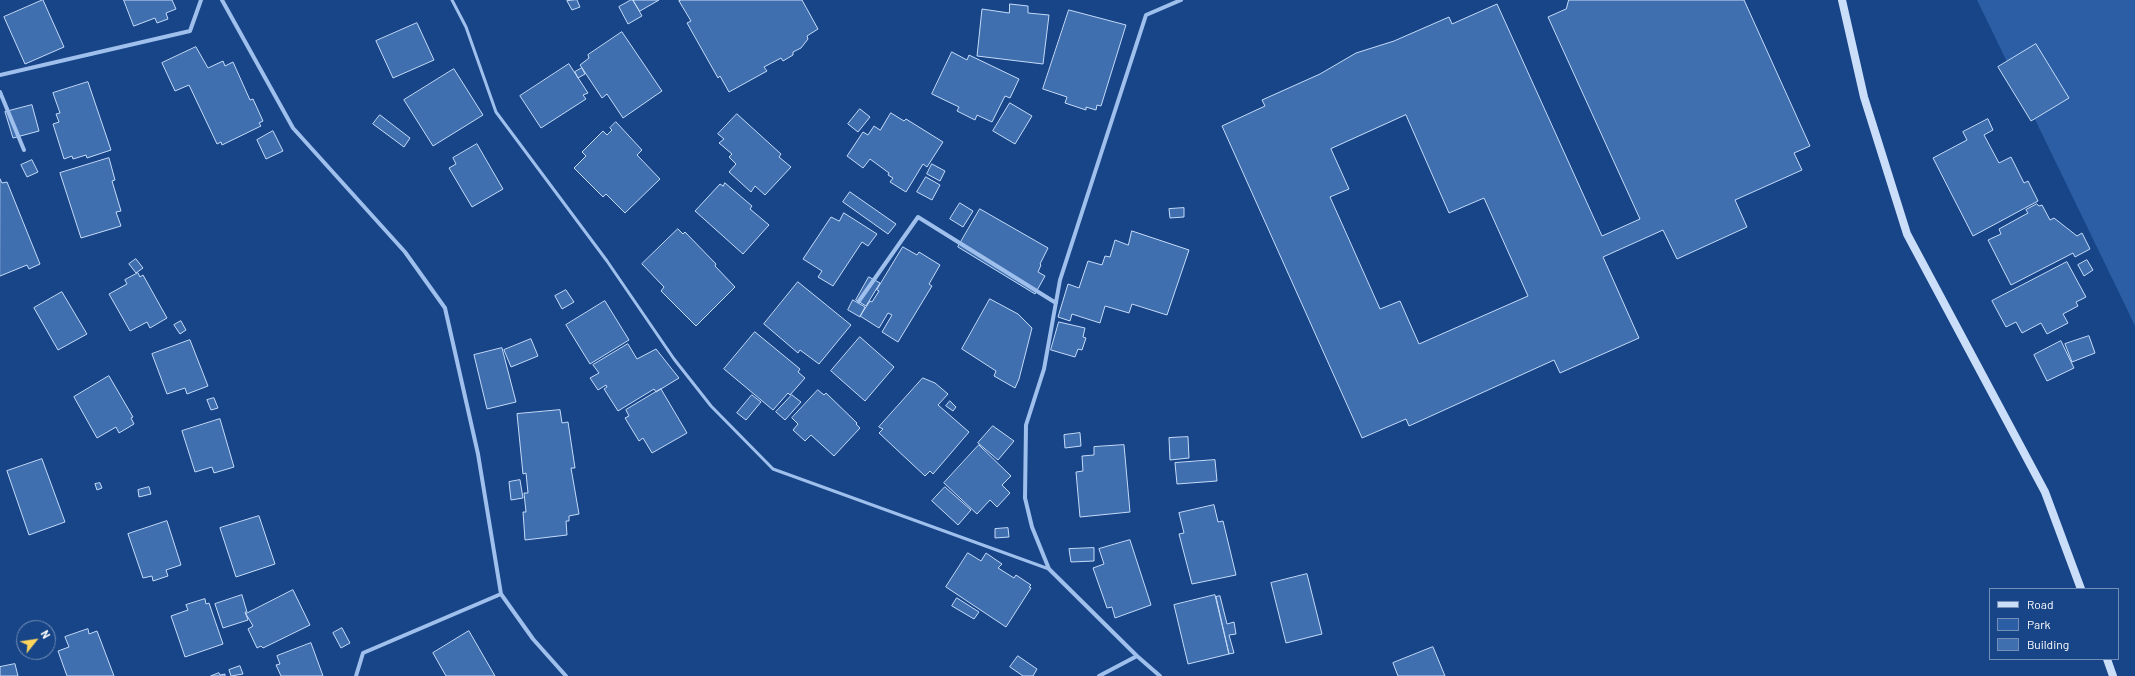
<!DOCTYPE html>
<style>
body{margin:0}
#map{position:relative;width:2135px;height:676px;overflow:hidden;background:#184587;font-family:Barlow,sans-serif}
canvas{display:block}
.legend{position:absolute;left:1989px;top:588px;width:130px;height:72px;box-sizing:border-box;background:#184587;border:1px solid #748fb7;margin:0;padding:5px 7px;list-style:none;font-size:12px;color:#fff}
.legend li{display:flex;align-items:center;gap:8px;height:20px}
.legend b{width:20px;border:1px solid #748fb7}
.north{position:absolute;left:16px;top:620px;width:40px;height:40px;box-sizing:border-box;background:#184587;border:1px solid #748fb7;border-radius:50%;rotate:60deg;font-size:11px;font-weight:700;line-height:16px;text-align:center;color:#fff}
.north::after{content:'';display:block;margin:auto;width:14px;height:18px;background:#ffd55b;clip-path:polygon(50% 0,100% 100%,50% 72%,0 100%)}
</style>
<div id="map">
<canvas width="2135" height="676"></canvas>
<ul class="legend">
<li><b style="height:5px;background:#cbdef9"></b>Road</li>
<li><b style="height:11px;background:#2b5ea5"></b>Park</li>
<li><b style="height:11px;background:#406fb0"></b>Building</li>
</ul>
<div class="north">N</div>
</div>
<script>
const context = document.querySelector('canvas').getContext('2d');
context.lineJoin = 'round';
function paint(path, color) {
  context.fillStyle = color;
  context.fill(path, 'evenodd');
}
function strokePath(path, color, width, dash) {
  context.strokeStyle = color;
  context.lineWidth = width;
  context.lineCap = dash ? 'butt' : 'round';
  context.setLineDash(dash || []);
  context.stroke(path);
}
paint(new Path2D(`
 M1977,0h158v326l-9,-19z`), '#2b5ea5');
const building = new Path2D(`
 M43,0l21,47 -39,17 -21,-47z
 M124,0h48l4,9 -10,4 2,6 -11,4 -2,-5 -21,8z
 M577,0l3,7 -8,3 -5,-9z
 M631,0h2l9,16 -14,8 -9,-17z
 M633,0h26l-19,11z
 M682,0h120l16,29 -11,7 1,3 -7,9 -8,4v3l-10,6 -2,-3 -17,9 3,4 -38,21 -9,-16 -2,2 -31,-55 4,-2 -12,-20z
 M1569,0h175l66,146 -16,7 8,17 -67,30 12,27 -70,32 -14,-29 -60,27 36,81 -79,35 -6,-13 -145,66 -3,-7 -44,19 -140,-312 43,-20 -3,-6 58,-26 36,-21 38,-12 55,-24 3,7 45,-20 105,232 38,-17 -92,-202 18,-8zM1406,115l43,98 35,-15 44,98 -109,48 -19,-43 -20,8 -50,-112 19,-8 -18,-40z
 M1010,4l18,2v7l21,2 -6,49 -66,-8 5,-47 27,4z
 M1069,10l57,15 -25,81 -4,-1 -1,5 -10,-3v3l-21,-7 2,-6 -24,-8z
 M417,23l17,37 -41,18 -17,-37z
 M622,32l40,59 -39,27 -16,-24 -5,4 -22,-33 9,-7 -1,-3z
 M2036,44l33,54 -38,23 -33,-54z
 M196,47l12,21 15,-7 2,5 8,-4 17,38 3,-1 10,22 -4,2 2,3 -39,19 -1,-3 -4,2 -28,-59 -14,6 -13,-28z
 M952,52l15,8 2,-5 50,24 -9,19 -5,-2 -13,26 -15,-7 -2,5 -18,-9 2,-4 -27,-13z
 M569,64l19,29 -5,2 3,4 -45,29 -21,-32z
 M582,68l3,6 -7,4 -3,-6z
 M454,69l29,46 -50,31 -29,-46z
 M88,82l23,68 -24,8 -1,-3 -13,4 -1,-3 -8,3 -11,-35 6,-2 -3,-8 4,-1 -7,-20z
 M1010,103l22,13 -17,28 -22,-13z
 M32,105l7,26 -26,7 -8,-26z
 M860,109l10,8 -12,15 -10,-8z
 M891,113l13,8 2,-2 37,23 -16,25 -4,-3 -17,28 -16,-10 3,-4 -5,-3 1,-2 -19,-14 -7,9 -16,-12 16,-24 5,3 6,-9 6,4z
 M737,114l44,40 -2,3 12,10 -26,28 -10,-9 -4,6 -22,-20 7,-8 -7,-7 3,-3 -13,-11 5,-4 -6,-5z
 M380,115l30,23 -6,9 -31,-23z
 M1988,119l5,11 -9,5 15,28 12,-6 13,26 4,-2 10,20 -65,35 -40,-78 34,-18 -4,-8z
 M616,122l26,28 -5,5 23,24 -35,34 -19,-19 -3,3 -29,-29 12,-12 -4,-4 21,-21 4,4 5,-5 -2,-2z
 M273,131l10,20 -17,8 -9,-19z
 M477,144l26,45 -31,18 -23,-39 7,-4 -3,-6z
 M109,158l6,22 -3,1 9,30 -5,1 5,14 -40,12 -21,-65z
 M32,160l6,12 -11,5 -6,-12z
 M932,164l13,7 -5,10 -13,-7z
 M926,177l14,8 -8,15 -15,-8z
 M0,179l2,4 5,-1 33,82 -11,5 -2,-4 -27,11z
 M725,183l27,23 -2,3 19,16 -26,29 -48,-43 25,-27 3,2z
 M850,192l46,32 -8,10 -45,-32z
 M960,203l13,8 -10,16 -13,-8z
 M2037,204l2,2 3,-1 8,15 4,-2 23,18 5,-3 8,16 -15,8 -2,-4 -62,32 -23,-45 13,-6 -2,-5 29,-16 -2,-3z
 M1184,208v9l-14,1 -1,-9z
 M980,209l68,39 -8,16 1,1 -3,7 7,4 -10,18 -77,-47z
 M844,213l33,21 -9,12 -6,-4 -29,44 -15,-9 4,-6 -19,-12 28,-42 8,4z
 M678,229l5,5 2,-2 31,32 -1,2 20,21 -39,39 -35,-35 3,-4 -22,-23z
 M1132,231l57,19 -22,65 -35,-11 -3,9 -24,-7 -5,17 -28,-9 -2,7 -12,-4 10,-33 11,4 9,-27 14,4 3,-9 5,1 5,-17 13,5z
 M903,247l14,8 2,-3 21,13 -11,19 3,2 -34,56 -16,-10 10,-17 -4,-2 -9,15 -19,-12 10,-15 2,1 7,-11 -2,-1z
 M136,259l7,9 -7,5 -7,-9z
 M2087,260l6,10 -9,6 -6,-11z
 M2067,262l19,35 -10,5 2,4 -15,8 5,9 -21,11 -6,-11 -19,10 -6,-11 -10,5 -14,-26z
 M138,273l2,4 3,-2 24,43 -17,10 -3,-6 -17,9 -21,-37 18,-10 -2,-4z
 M869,277l11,6 -14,23 -10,-6z
 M798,282l53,43 -32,39 -19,-14 -2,3 -34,-29z
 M566,290l8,12 -12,7 -7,-13z
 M62,292l25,42 -29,16 -24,-42z
 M990,299l28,15 14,14 -13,51 -4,9 -21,-12 2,-5 -34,-22z
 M853,300l12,7 -5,10 -12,-7z
 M605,301l24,39 -39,24 -24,-39z
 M181,321l5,9 -6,4 -6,-9z
 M1059,322l26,6 -2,9 3,1 -4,12 -4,-1 -3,8 -24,-7z
 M755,332l45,37 -2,3 7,6 -15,17 -2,-2 -15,17 -49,-41z
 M2089,336l6,17 -23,9 -7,-18z
 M860,337l34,30 -29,34 -34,-30z
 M531,339l7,17 -27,11 -7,-17z
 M190,340l18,46 -21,8 -2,-6 -18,6 -15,-40z
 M2061,341l13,27 -27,13 -13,-26z
 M628,344l9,15 19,-10 23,29 -23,14 -2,-3 -36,22 -14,-22 3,-2 -1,-2 -8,5 -8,-12 9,-5 -6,-8z
 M502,348l14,54 -29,7 -13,-54z
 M109,376l24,41 -2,1 3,6 -15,9 -3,-6 -19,11 -23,-41z
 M923,378l12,5 13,11 -10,11 31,27 -36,42 -3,-3 -5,5 -46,-43 4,-4 -4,-2z
 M661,389l26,44 -35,20 -9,-15 -4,3 -14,-23 4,-2 -3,-6z
 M818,390l6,5 2,-2 31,30 -1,1 4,4 -26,28 -23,-21 -6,6 -12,-11 5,-6 -6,-6z
 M752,395l9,7 -15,18 -9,-7z
 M792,395l9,7 -16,18 -9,-8z
 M214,398l4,10 -7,2 -4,-10z
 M950,401l6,6 -3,4 -7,-5z
 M560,410l2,13 6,-1 7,46h-4l8,46 -10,2v5h-3l1,14 -42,5 -2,-28h3l-2,-19h4l-2,-20 -3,1 -6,-60z
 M220,419l14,48 -20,6 -2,-6 -17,5 -13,-41z
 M993,426l21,15 -16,19 -20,-17z
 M1080,433l1,13 -16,2 -1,-13z
 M1188,437l1,21 -19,2 -1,-22z
 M979,445l32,31 -9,9 8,8 -13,14 -7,-7 -13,14 -33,-31z
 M1124,445l6,67 -50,5 -4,-45 7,-1 -1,-15 12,-1v-8z
 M42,459l23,63 -36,13 -22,-64z
 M1215,460l2,21 -40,3 -2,-21z
 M520,480l3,18 -12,2 -2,-18z
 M100,483l2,5 -5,2 -2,-6z
 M149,487l2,7 -12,3 -1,-7z
 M945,487l26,23 -13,15 -26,-24z
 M1214,505l4,17 5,-1 13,54 -44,9 -13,-50 5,-1 -5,-20z
 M259,516l16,48 -39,13 -16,-49z
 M167,521l14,44 -15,5 2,6 -15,5 -1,-5 -9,2 -15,-44z
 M1008,528l1,9 -14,1v-9z
 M1130,540l21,65 -36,13 -3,-11 -5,1 -14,-40 11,-4 -5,-15z
 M1094,548v13l-23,1 -2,-13z
 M968,553l13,8 5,-8 16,11 -4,4 16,10 2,-3 15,10 -2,2 2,1 -25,39 -60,-40z
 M1307,574l15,60 -36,9 -15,-60z
 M293,590l17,35 -47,23 -2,-2 -4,2 -9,-19 5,-3 -7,-12z
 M242,595l5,17h-2l3,8 -25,8 -8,-24z
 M1215,595l14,59 -41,10 -14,-59z
 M1220,596l7,28 7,-2 2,12 -7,1 5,18 -5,1 -13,-57z
 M957,598l22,14 -5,7 -22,-13z
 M205,599l1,5 3,-1 14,41 -38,13 -14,-41 17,-6 -2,-5z
 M342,628l8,15 -9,5 -8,-15z
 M88,629l1,5 8,-3 17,45h-47l-9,-25 11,-4 -4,-10z
 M469,631l26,45h-49l-13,-23z
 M311,643l12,33h-42l-5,-11 4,-1 -3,-8z
 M1433,647l12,29h-47l-5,-13z
 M1018,656l19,13 -4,7h-10l-13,-9z
 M15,664l3,12h-18v-9z
 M240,666l3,8 -12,2 -2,-6z
 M219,673l1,2 5,-1v2h-14z`);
paint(building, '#406fb0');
strokePath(building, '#c4dbf9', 1);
strokePath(new Path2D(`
 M452,0l14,27 30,85 111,149 67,98 37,47 62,63 276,100`), '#9fc0ed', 3);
strokePath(new Path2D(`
 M222,0l71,128 112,124 40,56 33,146 23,140 32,45 33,37
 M0,75l190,-44 11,-31
 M0,92l24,58
 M859,301l59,-84 138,86
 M356,676l7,-23 138,-59
 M1099,676l38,-20
 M1160,676l-23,-20 -88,-87 -17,-42 -7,-29 1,-73 18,-56 16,-89 86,-265 35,-15`), '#9fc0ed', 4);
strokePath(new Path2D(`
 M1842,0l22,97 43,137 138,258 36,97
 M2107,659l6,17`), '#cbdef9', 8);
</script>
